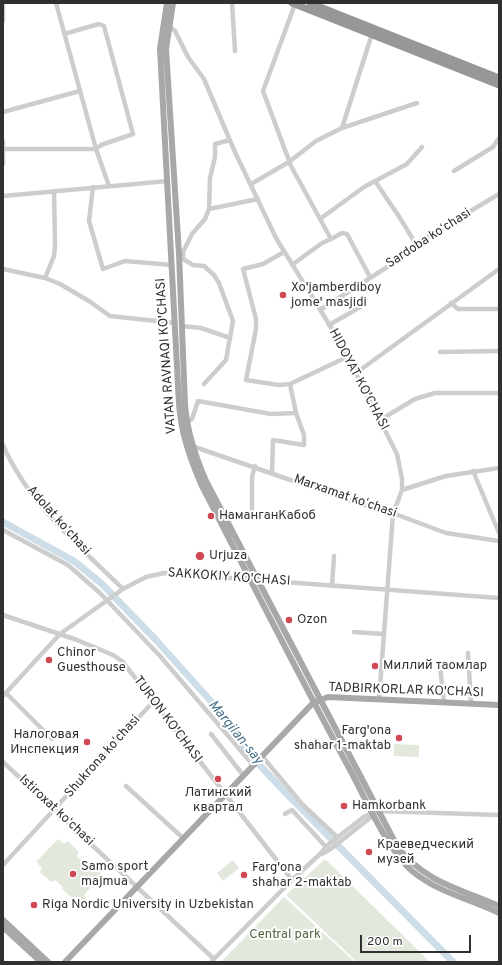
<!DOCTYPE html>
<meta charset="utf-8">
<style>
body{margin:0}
#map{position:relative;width:502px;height:965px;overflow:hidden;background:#fff;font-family:Overpass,sans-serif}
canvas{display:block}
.frame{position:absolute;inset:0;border:4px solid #303030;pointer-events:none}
.scale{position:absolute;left:360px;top:935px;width:111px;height:18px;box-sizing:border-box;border:2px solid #303030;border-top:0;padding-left:5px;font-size:12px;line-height:14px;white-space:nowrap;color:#303030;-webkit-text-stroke:3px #fff;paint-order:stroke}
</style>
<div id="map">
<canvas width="502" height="965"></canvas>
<div class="frame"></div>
<div class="scale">200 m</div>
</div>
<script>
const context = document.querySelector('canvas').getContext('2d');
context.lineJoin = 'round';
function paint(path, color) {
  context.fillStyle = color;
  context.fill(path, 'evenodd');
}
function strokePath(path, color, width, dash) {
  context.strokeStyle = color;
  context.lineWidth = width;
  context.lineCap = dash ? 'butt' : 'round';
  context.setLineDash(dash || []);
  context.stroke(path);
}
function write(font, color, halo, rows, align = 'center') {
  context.font = font + ' Overpass,sans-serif';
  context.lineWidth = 4;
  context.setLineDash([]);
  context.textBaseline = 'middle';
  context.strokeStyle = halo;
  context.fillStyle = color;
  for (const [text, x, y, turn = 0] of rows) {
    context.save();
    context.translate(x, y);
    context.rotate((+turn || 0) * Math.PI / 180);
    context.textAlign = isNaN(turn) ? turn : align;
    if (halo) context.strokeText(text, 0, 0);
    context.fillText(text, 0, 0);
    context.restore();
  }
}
paint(new Path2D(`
 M394,744l25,1v12l-25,-1z
 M58,839l6,5 4,-3 11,11 -2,4 7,7 3,-3 18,17 -6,7 -3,-2 -12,13 2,3 -6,7 -18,-16 1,-2 -8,-7 -4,2 -11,-10 2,-4 -6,-6z
 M325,859l105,103h-73l-71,-67z
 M233,860l6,8 -16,13 -6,-8z
 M284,897l71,65h-134z`), '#e3e8dc');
strokePath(new Path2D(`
 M3,522l71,39 28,23 53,55 71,79 23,36 36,38 168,170`), '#cedee8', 7);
strokePath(new Path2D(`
 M56,3l40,146 13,37
 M232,3l3,48
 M295,4l-32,87 28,75 29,53
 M3,21v-18
 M168,25l7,6 13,26 16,22 30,71 42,88 64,104 57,112 5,25v11l-9,24 -14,186
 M3,112l77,-21
 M342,128l75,-25
 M3,141v23
 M3,149h93l5,-4 32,-11 -29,-108 -5,-2 -35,10
 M454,171l39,-24 6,-9
 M375,181l25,37 17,28
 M251,184l38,-22 27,-21 26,-13 30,-94
 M93,187l-4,34 14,48 22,-8 47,4
 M3,196l165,-15
 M209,209l49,-10
 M331,239l11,-6 5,1 23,43
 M183,252v7l10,6 11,1 10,9 5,8 14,38 -7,39 -22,24
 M284,252l-21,12 -20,5 13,50v10l-10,51 33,5 11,-1 57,-27
 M180,253l3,-1 9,-18 13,-15 4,-10 1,-31 5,-21v-13l15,-4
 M292,265l30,-22 9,-4 -11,-20 44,-32 43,-23 15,-17
 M3,269l42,9 15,6 29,17 21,15 65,7
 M45,278l9,-22 1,-11 -1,-54
 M451,303l7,6h41
 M320,310l86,-55 23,-19 70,-42
 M329,325l33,-19
 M181,326l20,2 29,10
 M440,352l59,-1
 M356,373l143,-104
 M380,420l35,-21 20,-6h64
 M187,422l5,-3 6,-18 73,13 25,-1
 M3,445c25,58 76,101 120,144
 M192,446l165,57 30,8 59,22 53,8
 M473,471l26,62
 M272,472l1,-32 31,5v-10l-8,-22 -6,-29
 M402,490l44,-14 53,-8
 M227,521l9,-4 16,-2v-38l3,-11
 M3,530l65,35 32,28 60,63 93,109
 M332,586l2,-30
 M3,615l74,25 36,15 9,6 170,219
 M354,632l29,2
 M468,653l3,50
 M440,666l4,36
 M6,693l46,46
 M3,696l57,-62 63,-45 23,-12 18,-4 335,25
 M211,734l32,41
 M262,756l40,48 35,33
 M3,762l211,197
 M126,786l57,52
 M285,814l7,-4 34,37
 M322,854l10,-6 43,-34
 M3,865l150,-163
 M211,962l81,-82 28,-26 9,-10 36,-28 13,-5 121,4`), '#cdcdcd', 4.5);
strokePath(new Path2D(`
 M167,3l-7,46 19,355c2,29 11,54 22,80 49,95 97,190 148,284 17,31 37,80 63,103 25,21 58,28 87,42
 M173,3l-7,46 13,205 6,150c2,27 10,52 21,77l191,365c27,36 63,43 102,60
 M3,920l45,42
 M3,927l38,35
 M65,962l248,-259 15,-6 171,8`), '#a8a8a8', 6);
strokePath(new Path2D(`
 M292,3l207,82
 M310,3l189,75`), '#979797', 7);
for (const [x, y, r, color] of [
 [283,295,4,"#d04852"],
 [211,516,4,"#d04852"],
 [200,556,5,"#d04852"],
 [289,620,4,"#d04852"],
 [49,660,4,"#d04852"],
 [375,666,4,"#d04852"],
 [399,738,4,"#d04852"],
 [87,742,4,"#d04852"],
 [218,779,4,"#d04852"],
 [344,806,4,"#d04852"],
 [369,852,4,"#d04852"],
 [73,874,4,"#d04852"],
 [244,875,4,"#d04852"],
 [34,905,4,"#d04852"]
]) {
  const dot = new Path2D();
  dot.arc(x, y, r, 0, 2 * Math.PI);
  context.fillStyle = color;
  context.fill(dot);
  strokePath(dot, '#fff', 1.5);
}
write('13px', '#303030', '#fff', [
 ["Sardoba koʻchasi",429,239,-33],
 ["VATAN RAVNAQI KO'CHASI",167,356,-94],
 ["HIDOYAT KO'CHASI",358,380,62],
 ["Marxamat koʻchasi",345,497,19],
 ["Adolat koʻchasi",58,521,48],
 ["SAKKOKIY KO'CHASI",229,578,4],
 ["TADBIRKORLAR KO'CHASI",406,691,2],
 ["TURON KO'CHASI",167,720,53],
 ["Shukrona koʻchasi",103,757,-48],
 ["Istiroxat koʻchasi",56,811,43]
]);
write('13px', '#303030', '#fff', [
 ["Xo'jamberdiboy",291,288],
 ["jome' masjidi",291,303],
 ["НаманганКабоб",219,516],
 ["Urjuza",209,556],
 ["Ozon",297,620],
 ["Chinor",57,653],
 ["Guesthouse",57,668],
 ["Миллий таомлар",383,666],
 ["Farg'ona",391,731,"right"],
 ["shahar 1-maktab",391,746,"right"],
 ["Налоговая",79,735,"right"],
 ["Инспекция",79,750,"right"],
 ["Латинский",218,793,"center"],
 ["квартал",218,808,"center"],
 ["Hamkorbank",352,806],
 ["Краеведческий",377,845],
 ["музей",377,860],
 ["Samo sport",81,867],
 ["majmua",81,882],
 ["Farg'ona",252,868],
 ["shahar 2-maktab",252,883],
 ["Riga Nordic University in Uzbekistan",42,905]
], 'left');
write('13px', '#536642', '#fff', [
 ["Central park",285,935]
]);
write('italic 14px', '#476f88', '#fff', [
 ["Margilan-say",235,733,51]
]);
</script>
